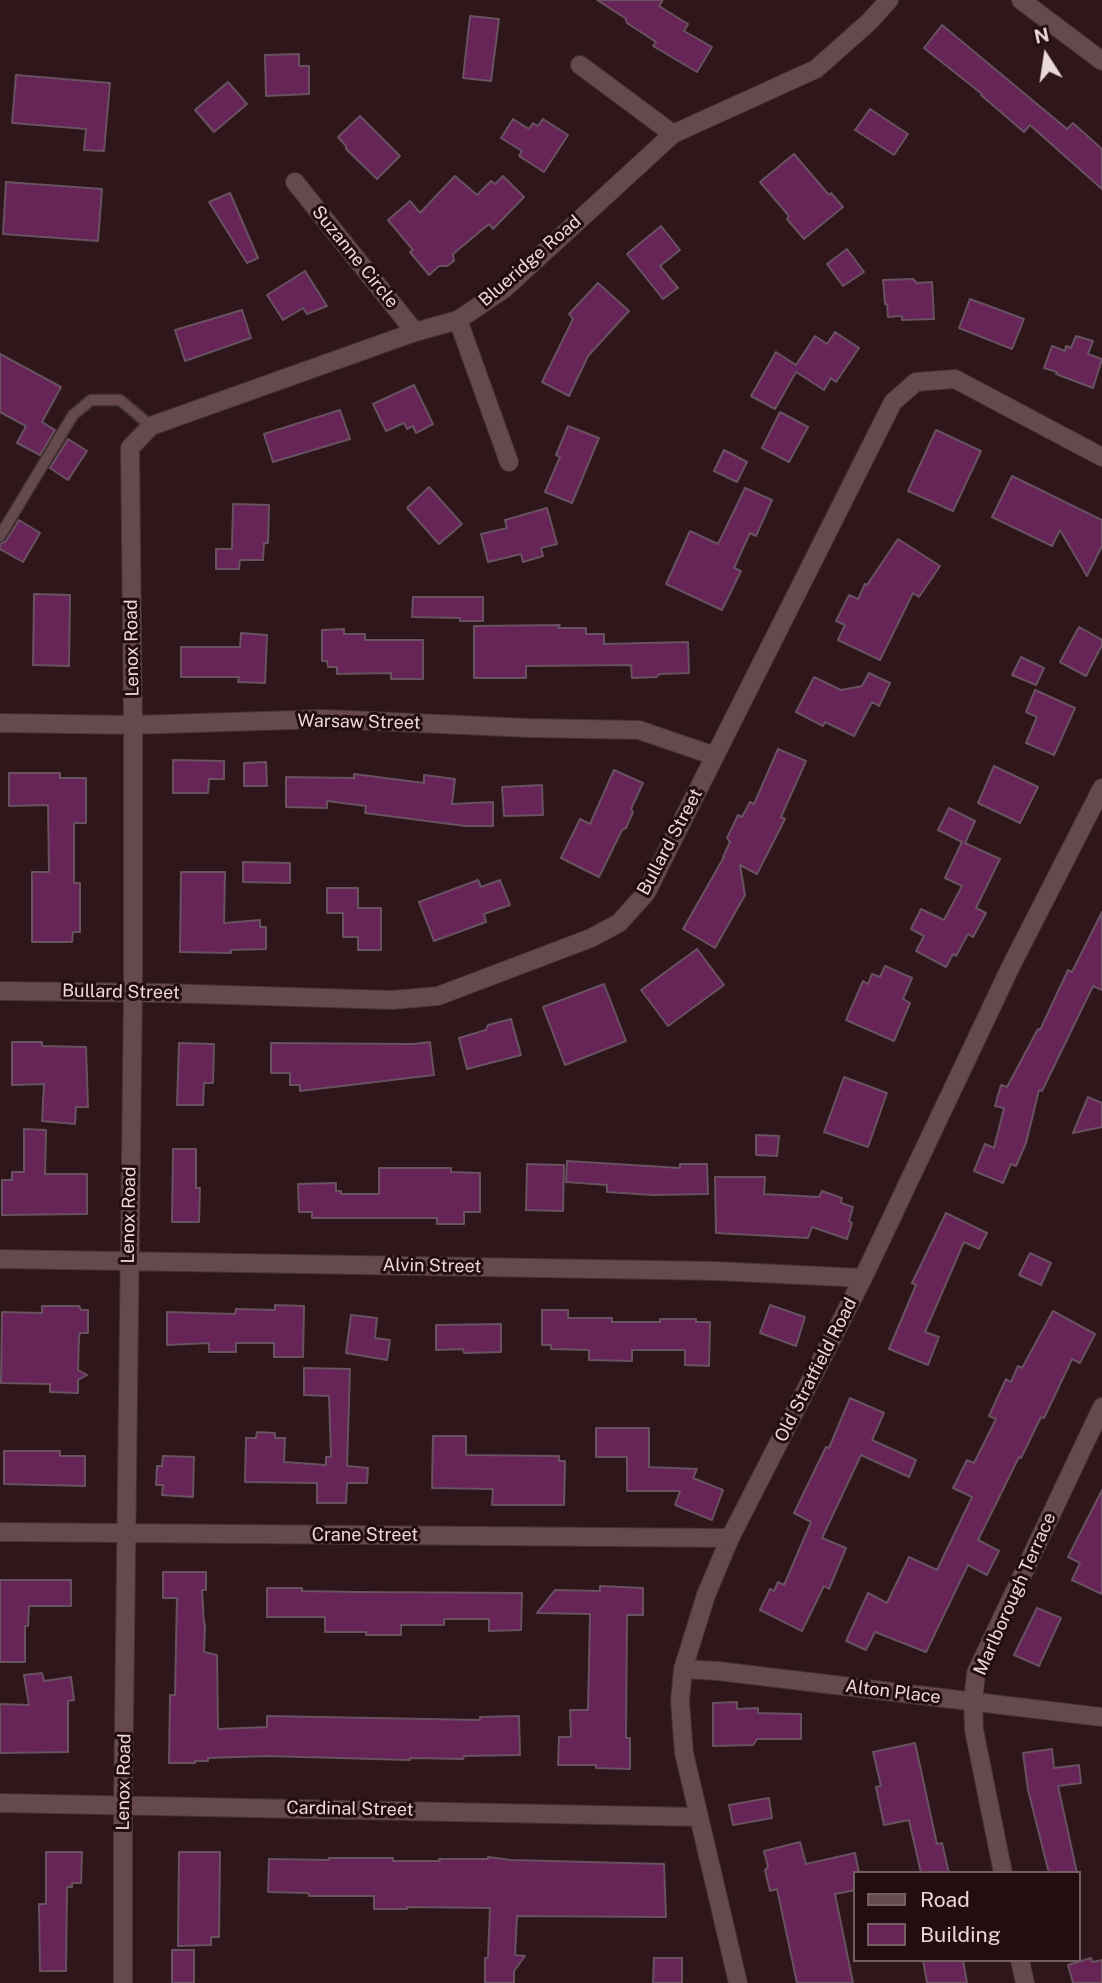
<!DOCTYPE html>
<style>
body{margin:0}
#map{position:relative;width:1102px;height:1983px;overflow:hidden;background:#2e161a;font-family:"Public Sans",sans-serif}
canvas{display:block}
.legend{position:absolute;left:853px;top:1871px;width:228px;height:91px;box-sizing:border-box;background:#240d11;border:2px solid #735f61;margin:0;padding:9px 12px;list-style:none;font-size:21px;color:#ead9da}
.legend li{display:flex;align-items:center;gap:14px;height:35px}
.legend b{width:35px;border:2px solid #735f61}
.north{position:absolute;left:1011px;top:21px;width:70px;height:70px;-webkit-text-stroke:5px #240d11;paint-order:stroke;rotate:348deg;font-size:19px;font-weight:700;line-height:28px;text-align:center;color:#ead9da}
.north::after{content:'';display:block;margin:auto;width:24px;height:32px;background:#ead9da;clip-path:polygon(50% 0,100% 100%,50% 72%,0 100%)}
</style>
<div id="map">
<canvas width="1102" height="1983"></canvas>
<ul class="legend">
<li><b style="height:9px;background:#65494c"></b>Road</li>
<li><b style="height:19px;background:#662556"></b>Building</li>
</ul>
<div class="north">N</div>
</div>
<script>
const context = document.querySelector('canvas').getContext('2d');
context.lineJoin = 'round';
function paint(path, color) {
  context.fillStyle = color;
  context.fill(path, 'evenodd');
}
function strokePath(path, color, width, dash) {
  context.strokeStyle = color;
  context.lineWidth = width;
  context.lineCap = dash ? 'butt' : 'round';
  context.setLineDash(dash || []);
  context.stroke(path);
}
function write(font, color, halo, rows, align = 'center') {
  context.font = font + ' "Public Sans",sans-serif';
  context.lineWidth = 6;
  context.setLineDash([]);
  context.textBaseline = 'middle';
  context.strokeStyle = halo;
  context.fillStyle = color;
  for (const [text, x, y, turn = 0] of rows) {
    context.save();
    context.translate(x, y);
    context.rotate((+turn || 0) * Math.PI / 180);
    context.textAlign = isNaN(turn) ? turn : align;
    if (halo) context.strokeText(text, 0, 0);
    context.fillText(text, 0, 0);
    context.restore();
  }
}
const building = new Path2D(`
 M597,0h66l-4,6 29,18 -4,7 28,16 -15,25 -44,-26 3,-4 -29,-19 -2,-5z
 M470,16l29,3 -8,62 -28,-3z
 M942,25l125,104 6,-6 29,26v40l-72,-64 -6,7 -43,-37 1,-1 -58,-46z
 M299,54v12h10v28l-43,2 -1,-41z
 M16,75l94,8 -6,68 -20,-1 2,-21 -74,-6z
 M228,82l19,22 -33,28 -19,-22z
 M870,109l38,25 -14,21 -39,-25z
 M360,116l40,40 -23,23 -31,-30v-3l-8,-9z
 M513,119l16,10 4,-6 5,3 5,-7 25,16 -24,37 -25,-16 3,-5 -21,-13z
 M794,154l35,41 2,-2 12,14 -39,32 -17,-20 2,-3 -29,-34z
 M455,176l22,19 14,-14 4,3 8,-8 21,21 -31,32 -4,-5 -36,30 1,7 -7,5h-8l-10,9 -19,-23 3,-2 -25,-30 22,-19 10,12z
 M6,182l96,7 -4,52 -95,-7z
 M230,193l28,65 -11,5 -38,-61z
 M661,226l19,24 -20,16 18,22 -15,11 -36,-45z
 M847,249l17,23 -21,14 -16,-22z
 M305,271l22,35 -20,8 -4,-6 -20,12 -16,-25z
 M913,279l4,4 15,-1 2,37 -32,1v-4l-14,1 -1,-13h-2l-2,-24z
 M598,283l31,28 -41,45 -19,40 -27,-14 31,-63 -4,-5z
 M970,299l54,20 -12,30 -53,-21z
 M242,310l9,28 -66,23 -10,-31z
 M835,332l24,16 -23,34 -5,-4 -7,12 -28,-18 -21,37 -24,-13 25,-44 20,13 19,-29 12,8z
 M1076,336l17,5 -5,13 14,5 -9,29 -37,-14 1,-2 -13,-4 8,-22 13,5 1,-5 5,2z
 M0,354l61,33 -19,35 13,8 -15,25 -23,-12 9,-17 -26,-14z
 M414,385l19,39 -17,9 -3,-7 -6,3 -3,-6 -18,8 -13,-27z
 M340,410l10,29 -77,23 -9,-28z
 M780,412l28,15 -19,35 -27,-14z
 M568,426l31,12 -27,65 -27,-11 15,-35 -4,-2z
 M936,430l45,21 -28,60 -45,-20z
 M68,439l19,12 -19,29 -18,-12z
 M724,450l23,12 -10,20 -23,-11z
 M1012,476l90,44v26l-15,30 -27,-46 -8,16 -60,-29z
 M429,487l33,37 -23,20 -32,-36z
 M745,488l27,12 -16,36 -6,-3 -16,35 7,3 -19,39 -56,-26 24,-53 28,13z
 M233,504l36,1 -1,38h-4l-1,17h-23l-1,9h-23v-20h16z
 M547,508l10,36 -16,4 2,8 -20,6 -2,-8 -33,8 -7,-28 26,-6 -2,-8z
 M19,520l21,13 -17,29 -23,-13v-5l6,-3z
 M898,539l42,27 -21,31 -6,-4 -33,67 -42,-20 7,-15 -9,-4 13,-26 9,4 7,-15 2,1z
 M34,594l36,1 -1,71 -36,-1z
 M413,597h70v24h-23v-3l-48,-1z
 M560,625l-2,3h28v6h18v10l84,-2 1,31 -30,1 -2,3 -25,1 -1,-13 -105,1v12h-52v-52z
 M1079,627l23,13v5l-16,31 -26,-14z
 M344,629v5h21v6h58v39h-32v-6l-54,1v-7h-9l-1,-6h-5v-31z
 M241,633l26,2 -2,48 -27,-1 1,-5h-58v-30h59z
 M1021,657l23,11 -8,17 -24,-10z
 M869,673l21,10 -11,23 -7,-4 -18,34 -29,-14 -2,4 -27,-14 18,-35 27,13 21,-4z
 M1035,690l40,18 -21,47 -28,-12 11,-26 -11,-5z
 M778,749l28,12 -25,56 4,2 -28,55 -17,-9 5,30 -30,53 -32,-19 41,-72h-1l7,-15 -3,-4 11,-23 4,2 8,-15 4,2z
 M173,760l51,1v18h-15l-1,14h-35z
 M266,762l1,24h-23v-23z
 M994,766l44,21 -18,36 -42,-20z
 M614,770l29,13 -12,26 2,3 -7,16 -4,2 -23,47 -38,-19 19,-39 10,5z
 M9,773h51v5h26v45h-12v60h6v49h-7l-1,10h-40v-70h17l-1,-67 -39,1z
 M354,774l70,9v-8l31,4 -3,25 41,-2v24h-28l-100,-13 1,-7 -39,-5v7l-41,-1v-30l68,1z
 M542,785l1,30 -39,1 -2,-29z
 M949,808l26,13 -10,22 35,16 -24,49 10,5 -13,24 -5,-3 -12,22 -3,-2 -7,13 -30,-16 8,-15 -13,-7 10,-20 23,11 18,-34 -17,-8 17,-36 -24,-12z
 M243,862l47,1v20l-47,-1z
 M181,872h44l-1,51 36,-3v7h6v22l-35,1v3l-51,-1z
 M478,880l3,7 19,-7 10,25 -26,9 2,8 -52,19 -15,-39z
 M327,888h31v20h23v42h-23v-13h-15v-24h-16z
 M1102,912v78l-9,-4 -51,105 -3,-1 -13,53 -10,23 -5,-2 -8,19 -29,-12 11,-27 9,4 10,-40 -9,-2 6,-21 6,2 31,-58 2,1 28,-60 4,2z
 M697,949l27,36 -56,41 -27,-36z
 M885,966l27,12 -9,21 7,4 -16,38 -48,-21 17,-39 5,3 4,-10 8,3z
 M604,984l22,57 -61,24 -22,-58z
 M511,1019l10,36 -54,14 -8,-31 27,-8 2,-5z
 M12,1042h30v4l44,1 2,60h-12l-1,17 -33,-3 2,-37 -32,1z
 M430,1042l4,33 -134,16v-6h-10v-12h-19v-30l142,1z
 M179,1043l35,1 -1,39h-9l-1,22h-26z
 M844,1077l43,16 -19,54 -44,-15z
 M1088,1097l14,6v24l-29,6z
 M24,1129l22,1 -1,44h42v40l-85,1v-35h10v-8h12z
 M756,1135l23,1 -2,20 -21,-1z
 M173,1149h23v39h4l-1,34h-27z
 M567,1161l113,7v-4h27l1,30 -55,1 -46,-3v-7l-41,-3z
 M527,1164l37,1 -1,46 -37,-1z
 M379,1168h72v4l29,1v39h-16v12h-27v-6h-125v-6h-13l-1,-28 38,-1v8h5v3h38z
 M715,1177h50l-1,17 55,3 3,-6 20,7 -1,5 12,4 -4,14 3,2 -5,16 -35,-12 -4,11 -92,-5z
 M946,1213l41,20 -8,16 -15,-7 -39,90 14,5 -11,28 -39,-16 27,-64 -4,-2z
 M1030,1253l21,10 -10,22 -22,-10z
 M275,1305l29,1 -1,51h-29v-14h-38v9h-27v-9l-42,2v-33l68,2 1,-5 39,1z
 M770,1305l35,12 -9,29 -36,-13z
 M42,1306h37l2,4h7v23h-8l-1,4 -1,33 9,5 -9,5v13l-28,-1v-8l-49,-1 1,-71 40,1z
 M542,1310h26v8h44v4h48v-3h36v3h14l-1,44 -24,-1v-15h-53v11l-43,-1v-10l-38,-1v-4h-9z
 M1053,1311l42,23 -15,29 -8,-4 -28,59 -3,-1 -20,41 -2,-1 -41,83 21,11 -12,24 -19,-10 -42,87 -51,-20 -9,18 -20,-9 22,-48 19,10 22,-46 28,13 35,-73 -19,-9 14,-28 7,3 22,-44 -7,-3 17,-37 5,3 7,-16 4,2z
 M351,1315l26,3 -2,20 15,2 -3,20 -41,-7z
 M501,1324v28l-37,1 -1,-4 -27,1v-25z
 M304,1368l46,1 -3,97 21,2 -1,15h-20l-1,20h-29v-20l-72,-1 1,-44h10l1,-6 18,1v5h10l-1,24 42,3v-8h5l-2,-61 -25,-1z
 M850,1398l34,15 -12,27 44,20 -7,17 -48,-22 -39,83 24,10 -17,41 -5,-3 -22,45 -42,-21 10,-21 4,2 4,-9 6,3 27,-63 -17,-9 32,-66 3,1z
 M596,1428h53v39l48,2 -4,9 30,12 -11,30 -37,-15 5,-14h-53v-34h-31z
 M433,1436h33v19l93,1v5h6l-1,44h-72l1,-16 -61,-1z
 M4,1451h56v5h25v30l-81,-2z
 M163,1456l31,1 -1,40 -31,-2 1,-10h-7l1,-19h5z
 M1102,1490v104l-30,-14 8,-17 -12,-6z
 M163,1572h43v18h-4l2,34h1l-1,28 13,3 1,74 49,-2v-11l213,4v-3l39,-1 1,39 -56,1 -1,3 -53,-1v2l-144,-4 -58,2v3h-13v2h-26l1,-68h5l2,-97h-14z
 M0,1580h71v26h-42l-1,20h-3v36h-25z
 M600,1586l43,2v27h-16l-1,123h4v31l-34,-1v-3h-38l1,-28h12l-1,-27h18l2,-96 -53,-1 18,-23 45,1z
 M267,1588h35v3l55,1 165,1 -1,37 -32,1v-12h-45v6h-43v10h-35v-3h-41v-15h-58z
 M1037,1608l24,10 -22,48 -25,-11z
 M42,1673l2,8 27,-4 3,23 -6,1v51l-68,1v-49l29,1 -5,-30z
 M737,1702v7l21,-1v5l43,1v25h-44l-4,6 -40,1v-43z
 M915,1743l22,101 5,-1 7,30h-28l-12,-53 -25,5 -8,-38 5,-1 -8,-34z
 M1052,1749l2,19 25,-3 2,18 -23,3 19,87h-28l-21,-83 -5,-37z
 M769,1798l3,20 -39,7 -4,-20z
 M800,1842l6,22 49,-11 4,20h-4v17l-20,4 18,89h-56l-20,-94 -7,2 -5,-21 3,-3 -4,-16z
 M46,1852h36l-1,31h-9v4h-5l-1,84h-26l-1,-67h7z
 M179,1852h41l-1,85h-8v8l-33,1z
 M488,1857l23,3 153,4 2,53 -149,-1 -2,39 10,1 -11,15v12h-29v-25h3l2,-50 -83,-1v2h-33v-13h-65v-3l-41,-1 1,-33 60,1v-2h64v3h47l-1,-2h49z
 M172,1950h22v33h-22z
 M654,1958h28v25h-29z
 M1091,1958l1,4 10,-2v23h-29l-5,-18z
 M923,1960h40l4,23h-40z`);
paint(building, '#662556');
strokePath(building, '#685161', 2);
const lane = new Path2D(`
 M0,536l73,-121 18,-15h29l31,26`);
const street = new Path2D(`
 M580,65l93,69
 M295,182l120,150
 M458,320l51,142
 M0,723l133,2 192,-6 205,9 109,2 76,26
 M0,991l164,2 228,7 46,-4 153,-58 28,-15 27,-30 247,-491 23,-20 39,-3 147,78
 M0,1259l716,12 147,7
 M0,1532l730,6
 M683,1669l35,2 384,46
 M0,1803l699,14
 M1003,1873l-29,-143 -1,-28 3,-29 126,-266
 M1020,1960l5,23
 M123,1983v-179l10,-812v-267l-3,-277 21,-22 264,-94 43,-12 46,-31 169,-155 143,-65 53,-47 20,-22
 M738,1983l-54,-230 -4,-52 3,-32 23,-74 24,-57 133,-260 148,-312 91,-178`);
const secondary = new Path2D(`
 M1021,0l81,61`);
strokePath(lane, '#443234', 13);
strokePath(street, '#443234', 20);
strokePath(secondary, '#443234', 20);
strokePath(lane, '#65494c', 10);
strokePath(street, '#65494c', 18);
strokePath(secondary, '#65494c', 18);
write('18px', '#ead9da', '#240d11', [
 ["Suzanne Circle",355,257,51],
 ["Blueridge Road",530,261,-41],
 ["Lenox Road",132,648,-91],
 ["Warsaw Street",359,722,1],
 ["Bullard Street",670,842,-62],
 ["Bullard Street",121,992,1],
 ["Lenox Road",129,1215,-89],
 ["Alvin Street",432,1266,1],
 ["Old Stratfield Road",816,1370,-63],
 ["Crane Street",365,1535],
 ["Marlborough Terrace",1015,1594,-66],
 ["Alton Place",893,1692,7],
 ["Lenox Road",124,1782,-89],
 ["Cardinal Street",350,1809,1]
]);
</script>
